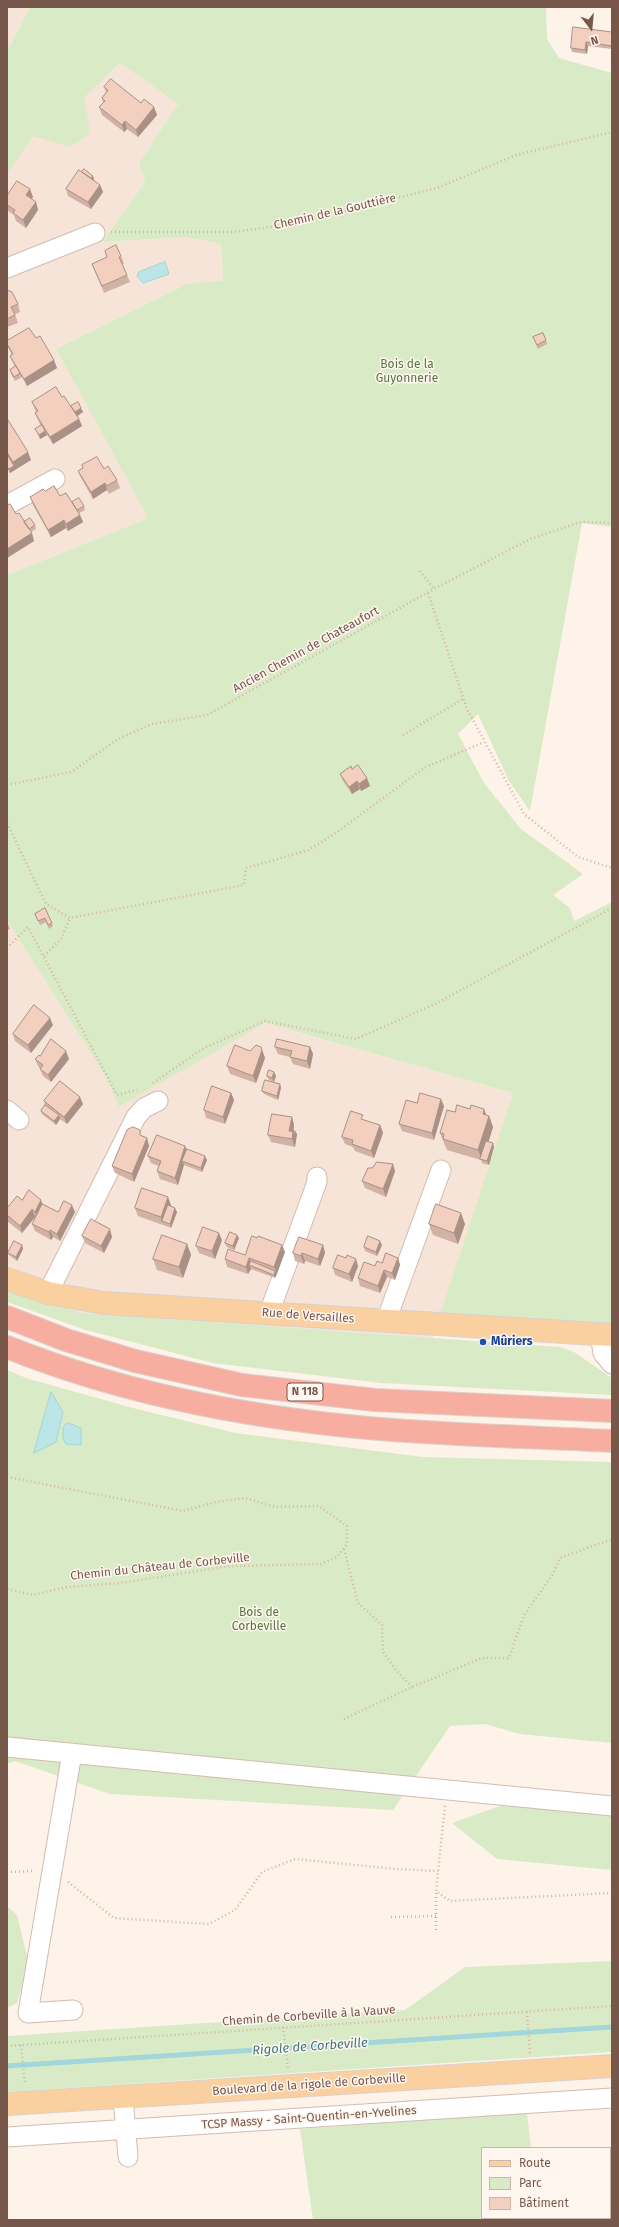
<!DOCTYPE html>
<meta charset="utf-8">
<style>
body{margin:0}
#map{position:relative;width:619px;height:2227px;overflow:hidden;background:#fdf3e9;font-family:"Fira Sans",sans-serif}
canvas{display:block}
.frame{position:absolute;inset:0;border:8px solid #78574b;pointer-events:none}
.legend{position:absolute;left:481px;top:2147px;width:130px;height:72px;box-sizing:border-box;background:#fff7ef;border:1px solid #c9b7ad;margin:0;padding:5px 7px;list-style:none;font-size:12px;color:#78574b}
.legend li{display:flex;align-items:center;gap:8px;height:20px}
.legend b{width:20px;border:1px solid #c9b7ad}
.north{position:absolute;left:571px;top:8px;width:40px;height:40px;-webkit-text-stroke:3px #fff7ef;paint-order:stroke;rotate:164deg;font-size:11px;font-weight:700;line-height:16px;text-align:center;color:#78574b}
.north::after{content:'';display:block;margin:auto;width:14px;height:18px;background:#78574b;clip-path:polygon(50% 0,100% 100%,50% 72%,0 100%)}
</style>
<div id="map">
<canvas width="619" height="2227"></canvas>
<div class="frame"></div>
<ul class="legend">
<li><b style="height:5px;background:#fbd0a1"></b>Route</li>
<li><b style="height:11px;background:#d9ebc6"></b>Parc</li>
<li><b style="height:11px;background:#f3cfc0"></b>Bâtiment</li>
</ul>
<div class="north">N</div>
</div>
<script>
const context = document.querySelector('canvas').getContext('2d');
context.lineJoin = 'round';
function paint(path, color) {
  context.fillStyle = color;
  context.fill(path, 'evenodd');
}
function strokePath(path, color, width, dash) {
  context.strokeStyle = color;
  context.lineWidth = width;
  context.lineCap = dash ? 'butt' : 'round';
  context.setLineDash(dash || []);
  context.stroke(path);
}
function write(font, color, halo, rows, align = 'center') {
  context.font = font + ' "Fira Sans",sans-serif';
  context.lineWidth = 3;
  context.setLineDash([]);
  context.textBaseline = 'middle';
  context.strokeStyle = halo;
  context.fillStyle = color;
  for (const [text, x, y, turn = 0] of rows) {
    context.save();
    context.translate(x, y);
    context.rotate((+turn || 0) * Math.PI / 180);
    context.textAlign = isNaN(turn) ? turn : align;
    if (halo) context.strokeText(text, 0, 0);
    context.fillText(text, 0, 0);
    context.restore();
  }
}
paint(new Path2D(`
 M7,7h23l-20,39 -3,2z
 M120,63l58,41 -39,59 6,19 -41,60 81,-5 36,7 2,36 -36,4 -131,65 92,169 -141,57v-400l26,-40 37,12 14,-49z
 M7,920l98,156 14,31 145,-84 249,70 -81,246 -358,-18 -67,-22z`), '#f5e4d7');
paint(new Path2D(`
 M30,7h516l1,32 12,19 53,15v454l-30,-4 -52,288 -21,-30 -31,-67 -20,20 26,49 37,46 62,45 -30,21 17,13 4,13 38,-19v424l-172,-12 73,-221 -248,-70 -146,84 -14,-31 -98,-156v-345l141,-57 -92,-169 131,-65 36,-4 -2,-36 -36,-7 -82,5 42,-60 -6,-19 39,-59 -58,-41 -36,35 6,35 -20,14 -37,-11 -26,39v-127l3,-2z
 M7,1286l73,27 480,34 14,5 38,26v17l-231,-12 -168,-20 -127,-33 -79,-28z
 M7,1370l19,8 103,29 106,26 188,24 189,5v281l-92,-9 -35,-10 -35,2 -57,84 -283,-16 -95,-33 -8,3z
 M514,1801l98,10v59l-115,-11 -45,-36z
 M7,1906l10,9 12,49 -12,39 -10,5z
 M612,1961v91l-605,40v-56l398,-26 60,-43z
 M527,2113l4,35h-49v70h56v2h-225l-13,-91z`), '#d9ebc6');
const water = new Path2D(`
 M165,262l4,12 -26,9 -6,-7 2,-4z
 M51,1392l12,20 -7,30 -22,11z
 M68,1423l13,5v17l-15,-1 -3,-5v-12z`);
paint(water, '#bce5e7');
strokePath(water, '#a2d6d9', 1);
strokePath(new Path2D(`
 M7,2066l605,-39`), '#a2d6d9', 5);
const minor = new Path2D(`
 M7,268l88,-35
 M7,505l48,-26
 M7,1110l12,10
 M48,1293l88,-176 8,-9 14,-7
 M269,1313l48,-131v-5
 M386,1321l55,-151
 M600,1334l3,19 9,11
 M7,1747l605,59
 M72,1753l-44,260 45,-3
 M123,2097l5,60
 M7,2137l605,-39`);
const major = new Path2D(`
 M7,1279l41,14 56,10 508,32
 M7,2104l605,-38`);
const highway = new Path2D(`
 M7,1317l59,23 69,21 107,24 133,15 237,11
 M7,1347c114,46 239,70 361,81 81,7 163,9 244,13`);
strokePath(minor, '#d2bcb0', 21);
strokePath(major, '#d9d0cd', 24);
strokePath(highway, '#d9d0cd', 24);
strokePath(new Path2D(`
 M111,232h123l58,-8 145,-36 79,-33 96,-23
 M420,571l14,18
 M428,593l39,116 57,105 54,43 34,11
 M403,735l60,-36
 M7,785l64,-13 47,-33 34,-15 55,-9 227,-126 96,-50 51,-17 31,1
 M7,823l39,81 24,14 174,-33 2,-17 63,-18 31,-20 84,-62 60,-26
 M7,948l21,-21 89,168 20,-5
 M44,956l17,-17 9,-21
 M153,1083l51,-35 61,-27 91,18 79,-35 177,-96
 M7,1477l176,34 33,-9 29,-4 30,9 44,-1 28,20v18l-10,13 -16,7 -91,2 -110,17 -53,4 -34,8 -26,-6
 M344,1549l14,54 24,22 1,27 13,18 16,17
 M344,1719l68,-32 70,-29h27l15,-43 29,-41 7,-16 52,-19
 M445,1806l-9,85 14,10 162,-8
 M7,1872l27,-1
 M68,1882l46,36 95,6 26,-14 27,-38 33,-13 101,10 42,2
 M391,1917l45,-1
 M436,1930v-38
 M527,2012l3,41
 M283,2027l5,41
 M21,2045l4,39
 M7,2046l605,-40`), '#d8b2a2', 2.5, [1, 3]);
strokePath(minor, '#fff', 19);
strokePath(major, '#fbd0a1', 22);
strokePath(highway, '#f7ad9f', 22);
paint(new Path2D(`
 M612,32v17l-24,-3 -1,8 -15,-2 -1,-4z
 M104,87l37,16 13,4 3,8 -19,22 -11,-8 -3,3 -22,-17 -3,-8 4,-4 -1,-5 4,-6z
 M82,172l12,7v1l6,5 3,7 -12,17 -23,-13 -2,-7z
 M7,196l26,1 -2,2 5,3 2,8 -12,18 -10,-7 -2,-6 -7,-5z
 M105,251l16,5 3,8h-2l8,18 -26,11 -12,-29 15,-7z
 M7,290l11,14 2,8 -5,2 3,9 -11,4z
 M533,337l13,3 1,4 -9,5z
 M36,338l21,30 -30,18 -5,-9 -7,4 -4,-7 -1,-4 5,-3 -2,-4 -3,-7 2,-1 -5,-10v-4z
 M62,397l9,9 12,6 -6,4 2,3 3,7 -29,18 -6,-9 -7,4 -5,-10 6,-3 -3,-6 -3,-7 1,-1 -4,-10z
 M7,420l24,40 -21,13 -3,-5z
 M82,465l22,4 13,11 3,8 -11,6 -2,-4 -14,9 -12,-21 -3,-7 5,-3z
 M45,491l15,5 12,6 12,4 1,4 -6,3 4,9 -15,9 -2,-3 -15,9 -18,-32 -3,-8z
 M7,506l17,16 11,3 1,4 -5,3 3,9 -27,17z
 M352,769l18,17 -9,5 -1,-2 -8,5 -9,-13 -3,-7z
 M45,908l8,18 -4,3 -3,-7 -6,3 -5,-11z
 M7,922l3,7 -3,1z
 M53,1025l-22,28 -16,-12 -2,-7z
 M261,1047l4,11 -9,25 -26,-9 -3,-8 23,-15z
 M275,1047h35l3,7 -3,15 -17,-5 -3,-7 -12,-3z
 M40,1056l29,3 -18,23 -8,-6 -3,-7 -2,-3 -3,-7z
 M274,1072l2,4 -2,6 -5,-2 -2,-4z
 M280,1084l1,4 -3,12 -14,-6 -2,-3z
 M231,1093l3,7 -9,24 -19,-6 -2,-8z
 M44,1101l39,3 -16,20 -7,-5 -4,6 -14,-11 -1,-3 4,-6z
 M417,1103l27,3 -10,34 -32,-9 -3,-7z
 M455,1112l34,4 4,11 -5,15 5,1 1,4 -5,18 -7,-2 -1,-3 -34,-10 -7,-17z
 M292,1117l2,8 -1,5 4,4 -2,13 -24,-5 -3,-7z
 M364,1120l16,5 3,8 -9,25 -19,-7 -2,-4 -8,-3 -3,-7z
 M142,1136l5,2 2,8 -15,36 -19,-9 -3,-7z
 M187,1149l20,11 -5,12 -18,-7 -6,20 -18,-6 -3,-8 2,-5 -8,-3 -3,-7z
 M372,1168l23,3 -9,26 -21,-9 -3,-7z
 M22,1200l21,4 15,8h17l-15,29 -7,-4 -2,3 -16,-9 -3,-7 3,-7 -13,16 -15,-12v-13z
 M171,1205l-1,1 7,6 -6,16 -33,-12 -3,-8z
 M429,1224h36l-7,20 -25,-9z
 M82,1236l30,1 -8,16 -19,-10z
 M239,1238l-5,12 -7,-3 -2,-4z
 M222,1240l-7,19 -16,-6 -3,-7z
 M187,1244l4,11 -8,23 -26,-8 -4,-11z
 M22,1245l1,4 -6,12 -7,-5 -2,-3z
 M323,1245l2,8 -5,13 -15,-5 -1,3 -9,-3 -2,-8z
 M382,1245l-5,11 -12,-5 -1,-4z
 M285,1252l-10,26 -24,-9 -3,5 -21,-7 -2,-8 20,-4z
 M346,1258l12,8 -6,16 -17,-7 -2,-7z
 M398,1258l2,7 -5,15 -8,-3 -7,16 -20,-7 -2,-8 17,-12z`), '#d1b2a5');
paint(new Path2D(`
 M586,42l2,4 -1,8 -2,-4z
 M154,107l3,8 -19,22 -2,-7z
 M125,121l2,8 -3,3 -2,-7z
 M93,176l1,3 -3,5 -1,-4z
 M100,185l3,7 -12,17 -3,-7z
 M30,189l3,8 -4,6 -3,-8z
 M36,202l2,8 -12,18 -3,-8z
 M54,360l3,8 -30,18 -3,-7z
 M81,408l2,4 -7,5 -2,-4z
 M79,419l3,7 -29,18 -3,-7z
 M45,431l2,4 -7,4 -1,-4z
 M28,452l3,8 -21,13 -1,-4 5,-3 -1,-4z
 M105,483l2,7 -14,9 -2,-7z
 M80,515l3,7 -15,9 -2,-7z
 M64,520l2,8 -15,9 -3,-7z
 M32,533l2,8 -27,17v-9z
 M367,778l3,8 -9,5 -2,-7z
 M357,781l3,8 -8,5 -3,-7z
 M50,1018l3,7 -22,28 -3,-8z
 M310,1047l3,7 -3,15 -3,-8z
 M262,1050l3,8 -9,25 -3,-7z
 M66,1051l3,8 -18,23 -3,-7z
 M274,1072l2,4 -2,6 -2,-4z
 M280,1084l1,4 -3,12 -1,-4z
 M231,1093l3,7 -9,24 -2,-7z
 M80,1097l3,7 -16,20 -3,-7z
 M441,1099l3,7 -10,34 -2,-7z
 M484,1109l4,10 1,-3 4,11 -10,33 -1,-1 -4,-9 5,-36z
 M59,1115l1,4 -4,6 -2,-4z
 M292,1117l2,8 -1,10 -4,-4z
 M380,1125l3,8 -9,25 -3,-7z
 M293,1131h2l2,3 -2,13 -3,-8z
 M147,1138l2,8 -15,36 -2,-8z
 M493,1143l1,4 -5,18 -2,-4z
 M185,1146l3,7 -6,8 2,4 -6,20 -3,-7z
 M205,1156l2,4 -5,12 -1,-4z
 M393,1164l2,7 -9,26 -3,-8z
 M168,1197l3,8 -7,17 -2,-1 -1,-4z
 M41,1200l3,8 -6,12 -3,-8z
 M72,1205l3,7 -15,29 -3,-7z
 M175,1208l2,4 -6,16 -1,-4z
 M32,1209l3,8 -13,16 -2,-7z
 M461,1213l4,11 -7,20 -4,-11z
 M110,1229l2,8 -8,16 -3,-7z
 M50,1230l3,7 -2,3 -2,-8z
 M219,1233l3,7 -7,19 -3,-8z
 M237,1235l2,3 -5,12 -1,-4z
 M380,1241l2,4 -5,11 -1,-4z
 M187,1244l4,11 -8,23 -4,-11z
 M22,1245l1,4 -6,12 -1,-4z
 M282,1245l3,7 -8,22 -3,-7z
 M323,1245l2,8 -5,13 -2,-7z
 M302,1253l3,8 -1,3 -3,-8z
 M249,1258l3,7h-3l2,4 -3,5 -2,-7z
 M398,1258l2,7 -5,15 -3,-7z
 M356,1259l2,7 -6,16 -3,-8z
 M384,1270l3,7 -7,16 -2,-7z
 M275,1271l2,3 -2,4 -1,-3z`), '#aa9186');
const building = new Path2D(`
 M573,27l39,5v14l-26,-4 -1,8 -14,-2z
 M111,79l30,24 3,-4 10,8 -18,23 -11,-9 -3,4 -23,-18 6,-6 -3,-3 6,-8 -4,-3z
 M84,169l9,7 -2,2 -9,-6z
 M79,170l21,15 -12,17 -22,-13z
 M17,181l13,8 -4,6 10,7 -13,18 -10,-7 2,-3 -8,-5v-9z
 M116,245l5,11 -2,1 8,18 -25,11 -10,-22 15,-7 -2,-6z
 M7,290l5,2 6,12 -7,3 4,8 -8,4z
 M29,328l7,10 4,-2 14,24 -30,19 -14,-23 3,-2 -6,-10v-3z
 M543,333l3,7 -9,5 -4,-8z
 M16,366l4,7 -6,4 -4,-7z
 M56,387l6,10 2,-1 15,23 -29,18 -15,-24 3,-2 -6,-9z
 M78,402l3,6 -6,4 -4,-6z
 M7,420h1l20,32 -15,10 -6,-10z
 M42,425l3,6 -6,4 -4,-6z
 M7,454l7,12 -5,3 -2,-2z
 M97,457l7,12 4,-3 9,14 -10,6 -2,-3 -14,9 -13,-21 5,-3 -1,-3z
 M54,486l6,10 6,-3 14,22 -14,9 -2,-4 -16,10 -18,-33 13,-8 2,2z
 M79,498l5,8 -7,4 -5,-8z
 M10,504l6,10 3,-1 13,20 -25,16v-43z
 M30,518l5,7 -6,4 -5,-7z
 M358,765l9,13 -8,6 -2,-3 -8,6 -9,-13 11,-8 1,3z
 M45,908l7,15 -4,2 -3,-7 -7,3 -3,-7z
 M34,1005l16,13 -22,27 -15,-11z
 M51,1039l15,12 -18,24 -8,-6 3,-4 -8,-6 4,-4 1,1z
 M277,1039l33,8 -3,14 -17,-4 2,-6 -17,-4z
 M235,1045l15,6 6,-6 5,2 1,3 -9,26 -26,-10z
 M269,1070l5,2 -2,6 -5,-2z
 M265,1080l15,4 -3,12 -15,-5z
 M60,1081l20,16 -16,20 -20,-16z
 M212,1086l19,7 -8,24 -19,-7z
 M420,1093l21,6 -9,34 -33,-9 7,-24 11,3z
 M45,1105l14,10 -5,6 -13,-10z
 M457,1105l13,4 1,-4 13,4 -1,5 6,2 -11,34 -35,-11 1,-5 -4,-1 7,-23 8,2z
 M351,1111l12,4 -2,4 19,6 -9,26 -19,-7 1,-4 -11,-3z
 M272,1114l20,3 -3,14h4l-1,8 -24,-4z
 M133,1127l7,3v5l7,3 -15,36 -20,-8 15,-36z
 M291,1130l4,1v4l-2,-4h-2z
 M157,1135l28,11 -10,32 -18,-7 4,-10 -13,-5z
 M486,1141l7,2 -6,18 -7,-2z
 M187,1149l18,7 -4,12 -19,-7z
 M377,1162l16,2 -10,25 -21,-8 6,-13h4z
 M142,1188l26,9 -7,20 -26,-9z
 M29,1190l12,10 -6,12 -3,-3 -12,17 -13,-11v-7l10,-12 5,4z
 M64,1201l8,4 -15,29 -7,-4 -1,2 -17,-8 10,-20 16,8z
 M436,1204l25,9 -7,20 -25,-9z
 M168,1205l7,3 -5,16 -8,-3z
 M91,1219l19,10 -9,17 -19,-10z
 M203,1227l16,6 -7,18 -16,-5z
 M230,1232l7,3 -4,11 -8,-3z
 M162,1235l25,9 -8,23 -26,-8z
 M252,1236l5,2 1,-2 24,9 -8,22 -25,-9 -3,9 -21,-8 3,-10 17,6z
 M368,1236l12,5 -4,11 -12,-5z
 M299,1237l24,8 -5,14 -16,-6 -1,3 -8,-3z
 M14,1241l8,4 -6,12 -8,-4z
 M386,1253l12,5 -6,15 -8,-3 -6,16 -20,-8 6,-16 11,4 2,-5 5,2z
 M338,1255l8,3 1,-3 9,4 -7,15 -16,-6z
 M251,1261l24,10 -1,4 -25,-10z`);
paint(building, '#f3cfc0');
strokePath(building, '#aa9186', 1);
for (const [x, y, r, color] of [
 [483,1342,4,"#1a4fb4"]
]) {
  const dot = new Path2D();
  dot.arc(x, y, r, 0, 2 * Math.PI);
  context.fillStyle = color;
  context.fill(dot);
  strokePath(dot, '#fff7ef', 1.5);
}
for (const [x, y, w] of [
 [305,1392,36]
]) {
  const box = new Path2D();
  box.roundRect(x - w / 2, y - 9, w, 18, 3);
  context.fillStyle = '#fff7ef';
  context.fill(box);
  strokePath(box, '#78574b', 1);
}
write('bold 11px', '#78574b', null, [
 ["N 118",305,1392]
]);
write('12px', '#78574b', '#fff7ef', [
 ["Chemin de la Gouttière",335,212,-13],
 ["Ancien Chemin de Chateaufort",306,650,-29],
 ["Rue de Versailles",308,1316,4],
 ["Chemin du Château de Corbeville",160,1567,-6],
 ["Chemin de Corbeville à la Vauve",309,2016,-4],
 ["Boulevard de la rigole de Corbeville",309,2085,-4],
 ["TCSP Massy - Saint-Quentin-en-Yvelines",309,2118,-4]
]);
write('12px', '#577840', '#fff7ef', [
 ["Bois de la",407,365],
 ["Guyonnerie",407,379],
 ["Bois de",259,1613],
 ["Corbeville",259,1627]
]);
write('bold 12px', '#164399', '#fff7ef', [
 ["Mûriers",491,1342]
], 'left');
write('italic 13px', '#3e797d', '#fff7ef', [
 ["Rigole de Corbeville",310,2047,-4]
]);
</script>
